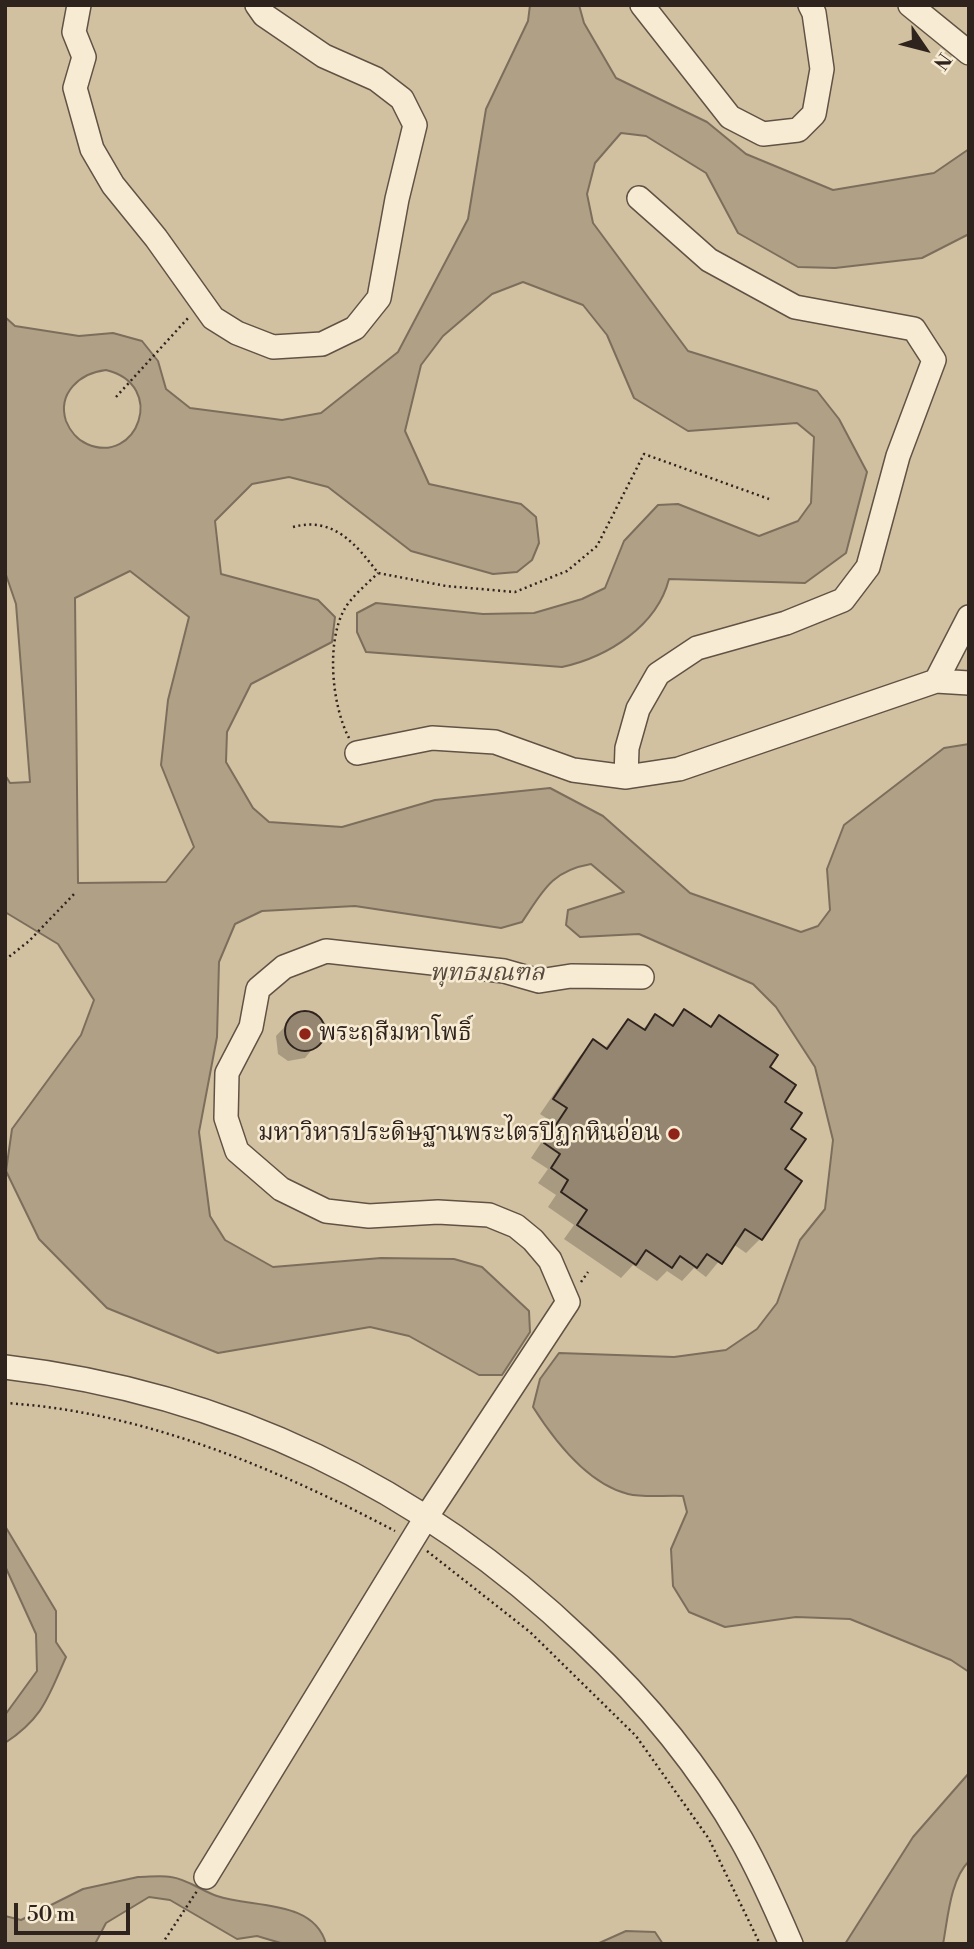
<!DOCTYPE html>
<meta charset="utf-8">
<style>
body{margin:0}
#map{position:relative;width:974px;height:1949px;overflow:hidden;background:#f2e1bb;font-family:"Libre Bodoni",serif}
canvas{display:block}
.frame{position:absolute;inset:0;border:7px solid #2f231e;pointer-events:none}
.north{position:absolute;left:890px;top:14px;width:70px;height:70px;-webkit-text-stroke:5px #f7ecd3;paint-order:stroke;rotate:125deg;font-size:19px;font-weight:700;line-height:28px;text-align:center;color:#2f231e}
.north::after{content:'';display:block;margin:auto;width:24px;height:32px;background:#2f231e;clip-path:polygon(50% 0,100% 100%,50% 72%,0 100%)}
.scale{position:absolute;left:14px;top:1903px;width:116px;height:32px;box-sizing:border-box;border:4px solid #2f231e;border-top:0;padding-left:9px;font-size:21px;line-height:24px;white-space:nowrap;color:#2f231e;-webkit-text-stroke:5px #f7ecd3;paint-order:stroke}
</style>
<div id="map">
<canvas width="974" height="1949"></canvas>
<div class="frame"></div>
<div class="north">N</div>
<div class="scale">50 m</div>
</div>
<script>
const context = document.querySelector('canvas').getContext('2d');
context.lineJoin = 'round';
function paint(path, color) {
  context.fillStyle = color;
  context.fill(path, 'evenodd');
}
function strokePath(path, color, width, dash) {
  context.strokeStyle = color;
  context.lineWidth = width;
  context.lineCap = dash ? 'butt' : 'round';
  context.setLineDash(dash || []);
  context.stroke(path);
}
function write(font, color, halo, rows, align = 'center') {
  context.font = font + ' "Libre Bodoni","Noto Serif Thai",serif';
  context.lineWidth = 5;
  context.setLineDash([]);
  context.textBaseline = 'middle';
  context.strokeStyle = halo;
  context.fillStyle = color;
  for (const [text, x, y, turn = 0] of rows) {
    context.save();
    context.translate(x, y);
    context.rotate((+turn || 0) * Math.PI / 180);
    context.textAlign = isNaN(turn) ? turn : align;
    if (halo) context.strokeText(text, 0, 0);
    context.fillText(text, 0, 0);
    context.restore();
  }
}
paint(new Path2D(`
 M5,5h964v1939h-964z`), '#d1c1a0');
const water = new Path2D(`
 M530,5h49l5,18 32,55 91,44 39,32 87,36 101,-17 35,-24v85l-47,24 -87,10 -37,-1 -60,-34 -32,-60 -60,-37 -25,-3 -26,30 -8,31 6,29 95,128 129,40 22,28 28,53 -21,81 -41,30 -136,-4c-12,47 -61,78 -107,88l-196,-15 -9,-20v-19l19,-10 107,11 51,-1 48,-14 23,-11 19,-47 34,-36 20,-1 81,32 39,-15 13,-18 3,-66 -17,-14 -109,8 -54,-33 -27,-63 -24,-30 -60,-23 -31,12 -49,42 -22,29 -16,66 24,53 92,20 15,13 3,26 -7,17 -15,12 -24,2 -82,-23 -83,-64 -39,-10 -37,7 -37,37 6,53 97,26 17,17 -3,25 -81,42 -24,48 -1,30 27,46 16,14 73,5 93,-27 115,-12 53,28 87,77 111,39 17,-6 12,-16 -3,-41 17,-44 100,-77 25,-4v928l-18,-12 -101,-41 -54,-2 -71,10 -36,-15 -16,-26 -2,-37 16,-37 -4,-16c-18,-1 -38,2 -55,-2 -40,-10 -74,-54 -95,-87l7,-28 19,-26 115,4 52,-7 31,-21 20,-26 23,-63 25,-31 8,-69 -18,-73 -39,-60 -23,-23 -114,-50 -59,3 -14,-12 2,-15 56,-18 -33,-28c-40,7 -48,27 -69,58l-21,6 -146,-22 -93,5 -27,13 -16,38 -2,75 -18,95 11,84 15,24 48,27 108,-9 73,1 28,8 47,44 1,21 -28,43h-23l-70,-39 -39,-9 -152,26 -111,-45 -68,-69 -33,-68 6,-42 69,-94 13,-35 -36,-56 -53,-32v-137l5,8 20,-1 -14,-178 -11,-32v-255l10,9 64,10 34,-3 29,8 16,20 8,28 24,19 92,12 39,-7 77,-61 70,-133 18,-110 42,-88zM106,370c62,15 31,96 -19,74 -9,-4 -17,-13 -21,-23 -9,-28 14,-48 40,-51zM130,571l59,46 -21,83 -7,65 33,82 -28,35 -88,1 -3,-285z
 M5,1526l51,85v31l10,15c-18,40 -22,60 -61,86v-28l32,-44 -1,-37 -31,-68z
 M969,1773v88c-19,19 -21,57 -26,83h-98l68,-107z
 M138,1877c11,0 23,-2 33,0 16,2 31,14 46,19 35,12 97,3 109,48h-42l-27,-8 -20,3 -67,-39 -21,-3 -43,26 -11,21h-90v-28l16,4 62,-31z
 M626,1931l29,1 8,12h-66z`);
paint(water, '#b0a086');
strokePath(water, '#7c6e5c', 2);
paint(new Path2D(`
 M684,1012l25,16 11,-11 47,51 16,34 6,28 -6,40 -23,69 -14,14 -13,-9 -27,33 -12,-9 -12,13 -15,-10 -10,10 -24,-16 -12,13 -57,-39 10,-14 -26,-18 8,-12 -18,-12 10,-14 -17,-11 23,-35 -14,-9 40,-58 14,-14 10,7 24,-28 14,9 14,-14 14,10z
 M308,1013l11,5 4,18 -18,22 -17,3 -10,-7 -2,-18 20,-21z`), '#0003');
const building = new Path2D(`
 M684,1009l27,18 8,-12 59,40 -8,12 26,18 -11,17 17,11 -11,16 15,10 -21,30 17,12 -40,59 -17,-11 -23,35 -15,-10 -10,14 -17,-12 -8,12 -26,-18 -10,15 -59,-40 10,-15 -26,-18 7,-12 -17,-12 9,-14 -16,-11 23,-35 -14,-9 40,-60 14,10 21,-30 17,11 10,-16 18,12z
 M285 1031a20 20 0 1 1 40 0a20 20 0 1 1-40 0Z`);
paint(building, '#948670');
strokePath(building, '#2f231e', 2);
const minor = new Path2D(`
 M79,5l-5,27 10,25 -9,31 17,61 21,36 43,53 57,80 24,15 36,14 49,-3 33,-16 24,-30 18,-99 18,-74 -13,-26 -26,-20 -52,-23 -60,-41 -7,-10
 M642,5l88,112 33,17 35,-4 16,-16 8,-45 -8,-56 -4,-8
 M910,5l59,48
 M936,681l33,2
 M357,753l75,-15 63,4 78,28 53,7 53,-8 257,-88 33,-64
 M626,777l1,-29 11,-39 20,-35 39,-26 89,-25 57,-23 25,-33 30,-111 36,-96 -20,-31 -119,-22 -86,-47 -70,-62
 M5,1367c222,26 416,120 577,274 62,58 117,124 159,198 19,33 35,70 50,105
 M206,1877l221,-361 141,-214 -18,-42 -17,-20 -17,-14 -27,-11 -51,-3 -69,4 -43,-5 -45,-22 -44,-38 -11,-33 1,-45 24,-46 7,-38 26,-22 42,-16 178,20 35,10 32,-5 71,1`);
strokePath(minor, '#605245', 26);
strokePath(new Path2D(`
 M116,397l73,-80
 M293,527c40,-11 63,17 85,46l68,13 69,6 52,-21 30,-25 47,-92 125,45
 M349,738c-17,-32 -23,-95 -5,-128 7,-13 23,-26 34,-37
 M5,960l24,-19 47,-49
 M581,1282l7,-10
 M5,1403c136,8 271,65 390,128
 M427,1551l103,81 106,104 73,103 51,105
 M162,1944l35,-53`), '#2f231e', 2.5, [2, 3.5]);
strokePath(minor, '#f7ecd3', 23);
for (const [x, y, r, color] of [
 [305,1034,7,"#8f2418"],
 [674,1134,7,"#8f2418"]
]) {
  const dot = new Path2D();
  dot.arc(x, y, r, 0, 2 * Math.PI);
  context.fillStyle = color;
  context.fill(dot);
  strokePath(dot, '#f7ecd3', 2.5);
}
write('italic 24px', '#584a3e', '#f7ecd3', [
 ["พุทธมณฑล",487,974]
]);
write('24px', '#2f231e', '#f7ecd3', [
 ["พระฤสีมหาโพธิ์",319,1034],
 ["มหาวิหารประดิษฐานพระไตรปิฏกหินอ่อน",660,1134,"right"]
], 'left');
</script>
